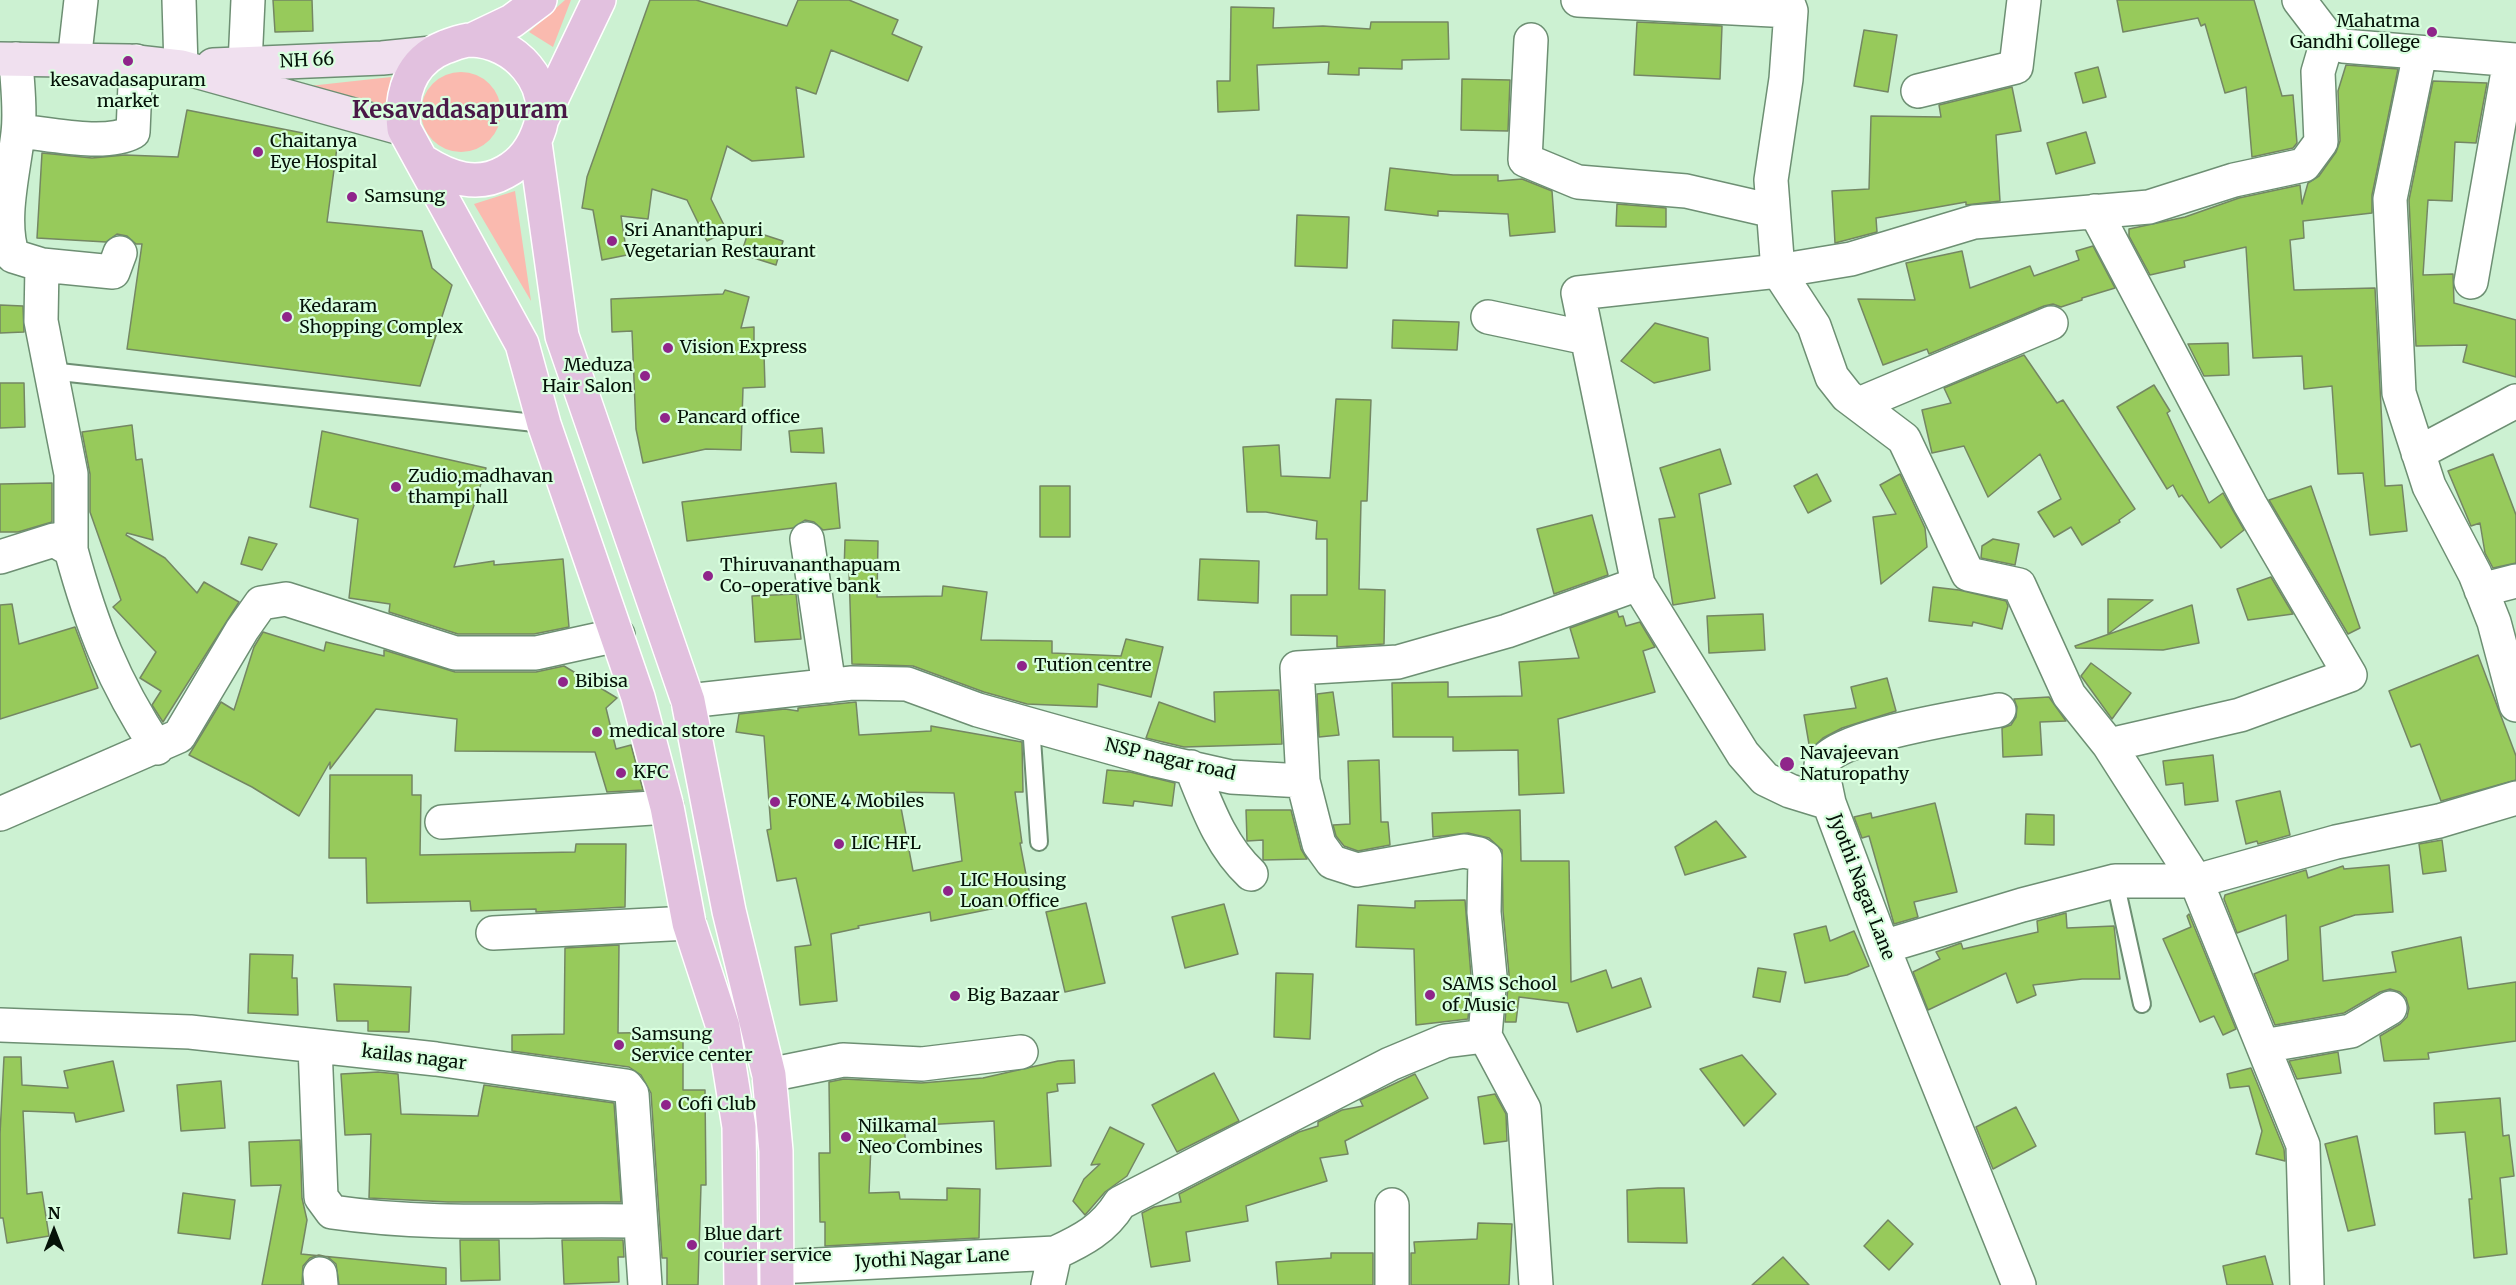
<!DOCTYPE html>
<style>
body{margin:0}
#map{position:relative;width:2516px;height:1285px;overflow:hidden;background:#ccf1d2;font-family:Merriweather,serif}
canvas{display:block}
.north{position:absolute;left:24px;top:1201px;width:60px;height:60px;-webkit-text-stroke:4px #d9ffdf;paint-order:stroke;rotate:0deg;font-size:16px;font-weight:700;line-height:24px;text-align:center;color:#051208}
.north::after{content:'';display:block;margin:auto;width:21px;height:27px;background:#051208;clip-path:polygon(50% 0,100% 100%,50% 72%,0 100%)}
</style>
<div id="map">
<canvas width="2516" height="1285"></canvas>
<div class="north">N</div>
</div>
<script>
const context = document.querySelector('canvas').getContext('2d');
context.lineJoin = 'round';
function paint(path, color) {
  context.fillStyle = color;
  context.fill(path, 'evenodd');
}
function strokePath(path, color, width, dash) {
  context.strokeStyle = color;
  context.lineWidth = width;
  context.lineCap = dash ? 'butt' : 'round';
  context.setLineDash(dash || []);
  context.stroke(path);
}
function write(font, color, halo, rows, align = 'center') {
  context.font = font + ' Merriweather,serif';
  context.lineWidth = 4.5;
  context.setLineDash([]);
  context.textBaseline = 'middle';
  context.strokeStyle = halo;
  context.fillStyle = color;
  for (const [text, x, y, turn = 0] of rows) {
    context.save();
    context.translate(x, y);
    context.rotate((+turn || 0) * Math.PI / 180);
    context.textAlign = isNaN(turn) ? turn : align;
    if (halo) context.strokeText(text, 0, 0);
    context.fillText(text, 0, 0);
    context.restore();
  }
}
paint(new Path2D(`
 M565,0h6l-18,47 -24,-15z
 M421 112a40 40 0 1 1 80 0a40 40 0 1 1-80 0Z
 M391,77l-5,35 -77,-26z
 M515,191l16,110 -57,-97z`), '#fabaaf');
const building = new Path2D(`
 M273,0h39l1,31 -38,1z
 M650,0h46l91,26 11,-26h51l49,20 -6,14 30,13 -14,34 -77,-31 -15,44 -20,-7 8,70 -52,4 -25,-15 -16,53 16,32 -20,10 -20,-41 -35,-11 -4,30 -27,-3 6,39 -25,5 -9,-50 -11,-2 5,-31z
 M2117,0h137l28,96 11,-1 4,48 -4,5 -41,9 -6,-70 -21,6 -20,-69 -4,2 -3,-8 -75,14z
 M1231,7l43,1 -1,20 50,-2 47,3 1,-7h77l1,37 -47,1v9l-43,-1v7l-31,-1 1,-12 -72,3 2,45 -41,2 -1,-31h13z
 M1637,22l85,4 -2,53 -86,-4z
 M1864,30l33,5 -9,57 -34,-6z
 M2346,65l52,4 -26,126v18l-69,8 1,17 -14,2 4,50 81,-2 10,198 17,-1 5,46 -37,4 -7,-62 -25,1 -6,-88 -28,3 -2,-33 -49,2 -7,-111 -62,14 1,6 -35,8 -21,-39v-7l56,-12 54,-19 61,-13 2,19 6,-21 11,-7 17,-24 4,-11 -2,-50z
 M2098,67l8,30 -23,6 -8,-30z
 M1462,79l48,1 -2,51 -47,-1z
 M2433,81l54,2 -11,60 -21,-1 -3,59 -24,-1 -5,75 30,-1 1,29 62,17v57l-53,-15 4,-17 -51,1 -7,-146z
 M2012,87l9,44 -25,4 4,66 -34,4v-3l-90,16 1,14 -42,11 -3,-52 37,-2 2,-73 70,1 -2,-12z
 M187,110l151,30 -11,82 95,9 10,37 20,17 -32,101 -293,-37 15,-105h-6l-9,-8 -10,-2 -11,8 -69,-4 5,-85 50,5 33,-3 53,2z
 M2086,132l9,31 -39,11 -9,-31z
 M1390,168l63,7h45v6l24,-2 30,12 3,41 -45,4 -2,-22 -70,-3v5l-53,-6z
 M1617,204l49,4v19l-50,-1z
 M1297,215l52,2 -2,51 -52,-2z
 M749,230l34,11 -7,24 -35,-11z
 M2093,246l22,42 -33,10v2l-21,7 -8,-3 -9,2 -115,48 -2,-5 -44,16 -25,-66 57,1 -9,-37 56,-12 8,37 60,-22 4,10 45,-16 -3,-9z
 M725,290l24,7 -8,31 13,-1v27h10l1,33 -22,1 -2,62 -35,-1 -63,14 -7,-34 -4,-98 -20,1 -1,-33 112,-5z
 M0,305l23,1 1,26 -24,1z
 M1393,320l66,2 -2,28 -65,-2z
 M1655,323l53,15 2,32 -56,13 -33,-22z
 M2228,343l1,32 -25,1 -16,-32z
 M2024,355l33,48 6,-3 72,109 -16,11 1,2 -38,23 -11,-18 -17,10 -16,-25 23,-13 -21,-45 -52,43 -24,-51 -32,7 -10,-43 29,-7 -7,-15z
 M0,383h24l1,44 -25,1z
 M2154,385l16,26 -3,2 42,90 14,-10 21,37 -23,18 -39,-53 -3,2 -6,-12 -6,4 -50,-82z
 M1336,399l35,1 -4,101h-6l-2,88 26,1 -1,54 -47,3v-11l-46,-1v-40h36v-56h-11l1,-18 -51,-9h-19l-4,-65 36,-2 2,31 49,2z
 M132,425l4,35 6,-1 11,81 -26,-7 -1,2 39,23 32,35 7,-11 35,20 -76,120 -11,-17 9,-14 -21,-13 16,-26 -43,-45 8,-7 -31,-88v-38l-8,-42z
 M822,428l2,25 -33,-1 -2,-21z
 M322,431l164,37 -32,99 40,-6v4l69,-6 6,68 -35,7h-76l-69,-22 1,-8 -41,-6 9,-79 -48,-12z
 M1720,449l11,35 -32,10 16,104 -42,7 -14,-86 16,-2 -15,-49z
 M2493,454l23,61v48l-23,5 -8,-15 -5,-30 -9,3 -23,-55z
 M1817,474l14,27 -23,12 -14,-27z
 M1900,474l25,54 2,19 -46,37 -8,-67 23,-3 -16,-29z
 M52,483v39l-34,10h-18v-48z
 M836,483l4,45 -17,2 -9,-8 -9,-2 -12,8 -106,13 -5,-39z
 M1040,486h30v51h-30z
 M2311,486l49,142 -12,6 -79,-134z
 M1592,515l16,60 -54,19 -17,-65z
 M249,537l28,7 -15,26 -21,-6z
 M1993,539l26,5 -4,21 -34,-7 1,-12z
 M845,540l33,1 -1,56 65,-1 1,-10 44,6 -6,48 71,1v12l69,3 5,-17 37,8 -12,50 -53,-13 -1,23 -70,-3 -43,-12 -71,-26 -61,-2 -3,-92h-5z
 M1200,559l59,2 -1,42 -60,-3z
 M2271,577l22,37 -45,6 -11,-31z
 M1933,587l26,3 47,11 2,5 -6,23 -29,-7 -1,4 -43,-5z
 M796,594l5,45 -46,3 -3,-46z
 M2108,599l45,1 -45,34z
 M12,604l7,40 56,-17 23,61 -98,31v-114z
 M2192,605l7,38 -36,7 -87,-2 -1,-2z
 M1617,611l2,6 4,-1 3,10 14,-4 15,25 -12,4 12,41 -97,27 6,74 -45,2 -1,-45 -65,1v-14h-60l-1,-54 56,-1v15l74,-1 -3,-34 60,-4 -9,-30z
 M1763,614l2,36 -56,3 -2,-37z
 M263,632l61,19 2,-9 58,14v-6l71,22h81l28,-6 53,32 -11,10 10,41 15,-4 12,45 -36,2 -12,-40 -140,-1 2,-32 -81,-10 -46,60v-7l-31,54 -47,-29 -63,-32 32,-53 13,8 20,-63z
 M2478,655l38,101v24l-75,21 -21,-57 -9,3 -22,-56z
 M2091,663l40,30 -19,26 -31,-43z
 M1887,678l9,33 -54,17 -19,10 -13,12 -6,-35 52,-7 -5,-21z
 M1279,690l3,54 -98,3 -38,-9 13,-36 56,20 -1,-30z
 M1333,692l6,43 -20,2 -2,-43z
 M2049,697l17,24 -26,1 2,33 -39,2 -1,-29 9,-3 5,-8 1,-10 -3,-8z
 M856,702l3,33 72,-4v-5l91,16 1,50h-8l7,51h-2l11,58 -100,20 -1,-9 -72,14 1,2 -28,6 6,67 -37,4 -5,-58 16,-2 -15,-67 -19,3 -10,-51 4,-1 -7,-93 -28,-4 3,-18 46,-5 13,2v-3zM898,792l56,1 8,68 -49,10z
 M2213,755l5,46 -33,4 -2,-22 -17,2 -3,-24z
 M1379,760l2,62h7l2,23 -32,6 -14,-5 -8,-10 -3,-11 17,-1 -2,-63z
 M1107,770l23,2 45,11 -3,23 -38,-5 -1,5 -30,-3z
 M330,775h82v20h9l-1,60 155,-3 1,-8h50l-1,63 -89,5v-3l-65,2 -1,-10 -103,2 -1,-45h-37z
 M2280,791l10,44 -32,9 -1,-3 -11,3 -10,-43z
 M1935,803l22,89 -43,10 4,15 -24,7 -25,-88 -7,2 -8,-21 17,-4 1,5z
 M1246,810h45l10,39 6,10 -44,1v-20l-16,1z
 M1520,810l1,51h48l2,121 35,-12 6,18 29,-10 10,29 -74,25 -9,-29 -49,-6 -3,25h-11l4,-48 -6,-63 -1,-61 -13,-12 -21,-5 -35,4 -1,-24z
 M2026,814l28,1v30l-29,-1z
 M1716,821l30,36 -61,18 -10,-28z
 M2442,840l4,31 -23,3 -4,-30z
 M2389,865l4,47 -38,3 -35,12 3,54 73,-9 -4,-20 69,-15 7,52 48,-7v59l-88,12 1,6 -45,2 -4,-25 20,-12 7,-7 2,-9 -3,-10 -6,-6 -10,-3 -10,3 -36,21 -69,12 -21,-51 34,-14 -2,-45 -49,18 -13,-34 1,-4 81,-25 2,8 35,-12 1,3z
 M1465,900l6,76 -3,43 -52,6 -2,-76 -58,-2 2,-42 57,3v-7z
 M1086,903l19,80 -40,9 -19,-80z
 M1224,904l14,50 -53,14 -13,-51z
 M2066,913l1,15 47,-2 6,53h-38l-49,6 3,10 -19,8 -11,-30 -78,37 -15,-38 27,-13 -4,-7 25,-9 2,6 75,-17 -1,-11z
 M2189,914l47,115 -13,6 -9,-19 -14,6 -37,-83 28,-12 -4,-11z
 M1826,926l4,15 24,-10 15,35 -22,9 -42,8 -11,-49z
 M619,945l-1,88 65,-1v58h22l1,95h-5l-3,100h-31v-27h-5l-11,-165 -10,-18 -12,-8 -117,-16v-16l52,-1 1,-86z
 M250,954l43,1 -1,23h5l1,37 -50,-2z
 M1758,968l28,4 -6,30 -27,-5z
 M1276,973l37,1 -3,65 -36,-2z
 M334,984l77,3 -2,45 -41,-1v-10h-31z
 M2338,1052l3,21 -44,6 -8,-18z
 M1742,1055l34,39 -32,32 -44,-57z
 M4,1057h17l1,28 46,3 -4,-17 49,-10 11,50 -48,11 -2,-9 -51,-2 4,83 15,-2 7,44 -42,7 -4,-25h-3v-84z
 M1074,1060l1,23 -18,1 1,7 -11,2 4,73 -55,3 -2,-48 -89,5v17l-34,1 -2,49 30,-1 1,7 47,1v-12l33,1 -1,49 -154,8v-24h-5l-1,-69h11l-1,-71 15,-3 77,4 62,-5 75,-17z
 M2251,1068l33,81 1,12 -29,-7 6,-23 -13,-45 -19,2 -3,-14z
 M378,1072l20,2 3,40 77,2 6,-31 130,18 7,99h-173l-79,-4 2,-64 -26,1 -4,-61z
 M1214,1073l25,48 -62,31 -25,-47z
 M1415,1074l13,24 -83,43 3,13 -28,4 7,23 -81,25 2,15 -62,11 4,29 -39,6 -9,-54 12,-6 27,-5 -2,-8 120,-62 19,-6v-4l24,-12 21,-4 -3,-6z
 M221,1081l4,47 -44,3 -4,-46z
 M1495,1094l11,20 1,27 -23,3 -6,-47z
 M2500,1098l3,38 6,-1 5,41 -14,2 7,76 -33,4 -5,-59h3l-7,-67 -30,2 -1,-31z
 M2016,1107l20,39 -43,23 -17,-42z
 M1110,1127l34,17 -17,32 -22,16 -20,23 -12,-14 11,-22 16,-15 -9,1z
 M2357,1136l18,89 -27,6 -23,-87z
 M300,1140l2,58 5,22 -6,34 145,14v17h-107l-3,-21 -8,-7 -9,-2 -9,3 -7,8 -1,19h-40l19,-100 -30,1 -2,-44z
 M1658,1188h26l3,55 -59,-1 -1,-52z
 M183,1193l52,7 -5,39 -52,-6z
 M1888,1220l25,24 -24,26 -25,-24z
 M1478,1223l34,1 -3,61h-98v-32h4l-1,-11 63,-3z
 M460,1240h39l1,40 -39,1z
 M562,1240h61l1,17h-6l1,25 -55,2z
 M1331,1253h42v32h-95l-2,-23 55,-4z
 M2265,1256l8,29h-46l-4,-19z
 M1783,1257l26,28h-57z`);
paint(building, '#97ca5b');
strokePath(building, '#748763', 1.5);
const lane = new Path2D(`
 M50,371l494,53
 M1031,724l8,118
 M2115,881l27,123`);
const street = new Path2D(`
 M179,0l2,67
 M1578,0l213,11
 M1787,0l4,11 -5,68 -15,101 7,91 36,55 18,51 15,19 57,43 64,135 51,11 50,110 40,50 87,136 107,264 4,140
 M2299,0l29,38 15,8 173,14
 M1531,40l-6,120 53,22 108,9 87,20
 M2420,53l-30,146 9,194 30,93 46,88 19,48 22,83
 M16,59c1,24 5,50 2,74 -4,37 -18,88 -5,123l29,9 71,7 7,-19
 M74,62l7,-62
 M245,64l3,-64
 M1918,91l98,-24 8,-67
 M19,131c31,3 87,16 114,1l3,-71
 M2095,211l155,293 100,171 -110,40 -131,30
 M42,265l-1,56 30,153v76
 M2471,282l39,-222
 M1488,317l99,21
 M1859,404l192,-81
 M2418,453l98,-52
 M807,539l22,147
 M0,557l54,-17 17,10c21,77 42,131 86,198
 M1638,584l-60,-291 200,-22 73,-12 123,-37 175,-15 85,-27 70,-15 17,-23 -3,-70 10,-34
 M2481,590l35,-9
 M688,701l164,-18 55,1 71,26 178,50 75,17 72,4 -6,-113 101,-6 109,-31 131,-47 105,170 22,25 25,12 39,12 54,144 136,338
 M1191,767c16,39 29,78 60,107
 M1303,781l16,63 13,18 25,8 107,-19 15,3 6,4 -1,54 6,64 -5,60 39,73 12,176
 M1829,803l-8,-38c15,-30 144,-48 178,-55
 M0,814l179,-78 63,-106 19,-27 25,-4 169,54h81l82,-18
 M442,822l225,-15
 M493,933l196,-10
 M1883,947l139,-42 93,-24h81l140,-39 103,-21 77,-23
 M0,1025l190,7 246,27 190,27 6,8 13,191
 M315,1046l6,151 11,15c102,15 205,7 308,9
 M2263,1046l88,-15 39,-23
 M769,1075l74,-15 79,4 99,-12
 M1392,1205v80
 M1055,1253c28,-13 49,-24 65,-50l270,-139 55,-23 40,-5
 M777,1267l278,-14 -7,32
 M320,1274l1,11`);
const secondary = new Path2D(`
 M0,59l128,2 53,6 223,62
 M213,65l169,-7 50,-5`);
const primary = new Path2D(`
 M472,40l40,-19 28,-21
 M543,117l56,-117
 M535,143l27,193 126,365 41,210 40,164 7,76 1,134
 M424,162c25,16 53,26 81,10 19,-10 29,-26 35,-45 13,-44 -25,-86 -69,-87 -9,0 -17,4 -26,7 -35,14 -45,47 -41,82l118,215 22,80 94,273 29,110 22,116 34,104 16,100 2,158`);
strokePath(lane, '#6d8f73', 20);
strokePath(street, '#6d8f73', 36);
strokePath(secondary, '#6d8f73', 36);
strokePath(primary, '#fff', 36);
strokePath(lane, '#fff', 16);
strokePath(street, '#fff', 33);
strokePath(secondary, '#f0e0ef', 33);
strokePath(primary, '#e2c1df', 33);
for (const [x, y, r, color] of [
 [2432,32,6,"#8f258a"],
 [128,61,6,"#8f258a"],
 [258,152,6,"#8f258a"],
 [352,197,6,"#8f258a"],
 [612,241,6,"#8f258a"],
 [287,317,6,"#8f258a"],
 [668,348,6,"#8f258a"],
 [645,376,6,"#8f258a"],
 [665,418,6,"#8f258a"],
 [396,487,6,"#8f258a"],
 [708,576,6,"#8f258a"],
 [1022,666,6,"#8f258a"],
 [563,682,6,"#8f258a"],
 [597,732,6,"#8f258a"],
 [1787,764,8,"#8f258a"],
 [621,773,6,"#8f258a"],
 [775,802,6,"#8f258a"],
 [839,844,6,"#8f258a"],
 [948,891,6,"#8f258a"],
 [1430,995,6,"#8f258a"],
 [955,996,6,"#8f258a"],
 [619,1045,6,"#8f258a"],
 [666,1105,6,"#8f258a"],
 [846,1137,6,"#8f258a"],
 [692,1245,6,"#8f258a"]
]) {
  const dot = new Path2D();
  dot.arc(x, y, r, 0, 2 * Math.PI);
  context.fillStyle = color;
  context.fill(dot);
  strokePath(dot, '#d9ffdf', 2);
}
write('18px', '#051208', '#d9ffdf', [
 ["Mahatma",2420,22,"right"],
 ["Gandhi College",2420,43,"right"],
 ["kesavadasapuram",128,81,"center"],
 ["market",128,102,"center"],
 ["Chaitanya",270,142],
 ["Eye Hospital",270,163],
 ["Samsung",364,197],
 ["Sri Ananthapuri",624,231],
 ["Vegetarian Restaurant",624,252],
 ["Kedaram",299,307],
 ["Shopping Complex",299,328],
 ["Vision Express",680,348],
 ["Meduza",633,366,"right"],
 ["Hair Salon",633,387,"right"],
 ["Pancard office",677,418],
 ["Zudio,madhavan",408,477],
 ["thampi hall",408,498],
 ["Thiruvananthapuam",720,566],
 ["Co-operative bank",720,587],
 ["Tution centre",1034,666],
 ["Bibisa",575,682],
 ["medical store",609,732],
 ["Navajeevan",1800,754],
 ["Naturopathy",1800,775],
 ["KFC",633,773],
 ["FONE 4 Mobiles",787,802],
 ["LIC HFL",851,844],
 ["LIC Housing",960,881],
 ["Loan Office",960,902],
 ["SAMS School",1442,985],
 ["of Music",1442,1006],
 ["Big Bazaar",967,996],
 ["Samsung",631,1035],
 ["Service center",631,1056],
 ["Cofi Club",678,1105],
 ["Nilkamal",858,1127],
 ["Neo Combines",858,1148],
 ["Blue dart",704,1235],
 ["courier service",704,1256]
], 'left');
write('18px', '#051208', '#d9ffdf', [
 ["NH 66",307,61,-3],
 ["NSP nagar road",1170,760,13],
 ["Jyothi Nagar Lane",1861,887,69],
 ["kailas nagar",414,1058,7],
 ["Jyothi Nagar Lane",932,1259,-3]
]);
write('bold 24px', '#4a1847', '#d9ffdf', [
 ["Kesavadasapuram",460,111]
]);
</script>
